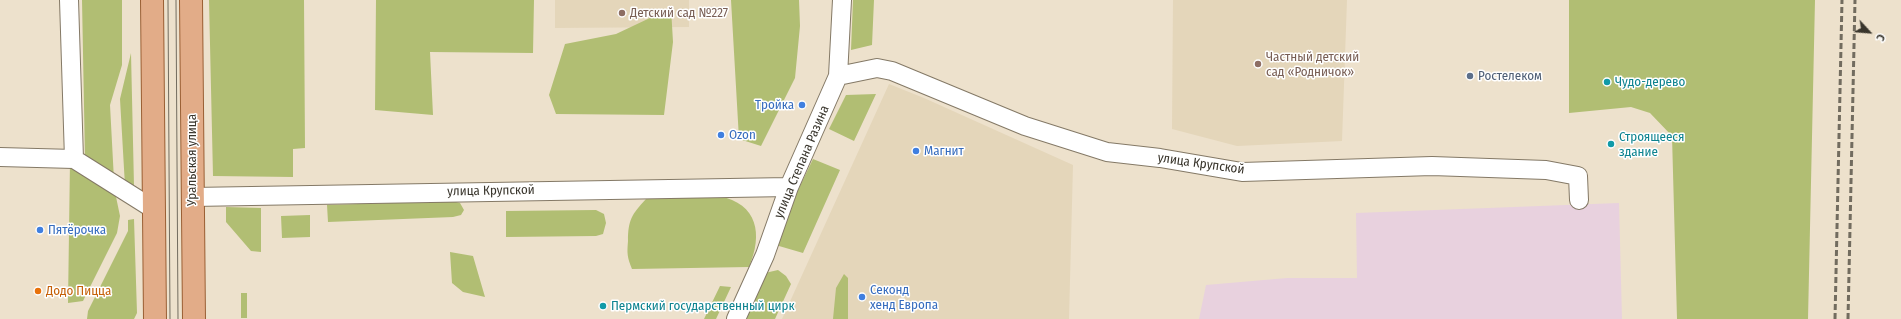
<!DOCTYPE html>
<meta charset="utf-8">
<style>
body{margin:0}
#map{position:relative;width:1901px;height:319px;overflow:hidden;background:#ede1cc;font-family:"Fira Sans Condensed",sans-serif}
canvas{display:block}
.north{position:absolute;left:1849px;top:12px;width:40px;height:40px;-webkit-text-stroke:3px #fff;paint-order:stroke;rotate:116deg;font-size:11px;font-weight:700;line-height:16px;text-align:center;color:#39352c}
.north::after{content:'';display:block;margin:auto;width:14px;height:18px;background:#39352c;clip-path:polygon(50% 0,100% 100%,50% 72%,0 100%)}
</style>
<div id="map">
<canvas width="1901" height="319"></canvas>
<div class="north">С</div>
</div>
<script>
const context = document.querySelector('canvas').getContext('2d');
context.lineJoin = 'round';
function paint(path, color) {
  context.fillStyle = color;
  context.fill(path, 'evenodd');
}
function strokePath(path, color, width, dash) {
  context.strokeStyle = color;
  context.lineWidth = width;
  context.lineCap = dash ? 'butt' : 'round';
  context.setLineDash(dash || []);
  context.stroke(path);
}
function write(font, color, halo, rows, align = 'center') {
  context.font = font + ' "Fira Sans Condensed",sans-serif';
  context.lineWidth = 3;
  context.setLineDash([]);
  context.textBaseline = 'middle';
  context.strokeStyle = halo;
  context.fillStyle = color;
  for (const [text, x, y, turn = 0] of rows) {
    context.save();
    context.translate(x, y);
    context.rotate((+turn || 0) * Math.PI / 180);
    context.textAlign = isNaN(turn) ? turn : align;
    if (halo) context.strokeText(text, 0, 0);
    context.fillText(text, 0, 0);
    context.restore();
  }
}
paint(new Path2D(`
 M555,0h134v27l-134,1z
 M1173,0h174l-5,141 -105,5 -65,-17z
 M889,84l35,14 149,67 -4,154h-287z`), '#e4d6ba');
paint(new Path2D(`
 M1619,203l3,116h-423l7,-34 81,-7h70l-1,-65z`), '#e8d1de');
paint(new Path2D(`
 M82,0h40v65l-12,40 4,75 -29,-21z
 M209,0h95l1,148 -12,1v28l-80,-1z
 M376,0h158l-1,53 -103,-1 3,63 -58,-5z
 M731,0h68l1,26 -5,52 -34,68 -22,-7z
 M853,0h21l-2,45 -21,5z
 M1569,0h246l-7,319h-131l-5,-183 -22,-23 -19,-6 -62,6z
 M671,8l2,34 -9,73 -108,-1 -7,-19 16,-51 51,-10z
 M131,53l3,133h-9l-5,-87z
 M876,94l-22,47 -25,-12 17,-34z
 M813,159l27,11 -37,83 -24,-7 -4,-5 9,-22z
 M70,161l45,31 5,24 -3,17 -34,68 -15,2z
 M719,196c39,8 44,38 30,71l-117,2c-5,-12 -5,-16 -4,-28 0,-21 4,-27 18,-42z
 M452,201l8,2 4,7 -3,5 -8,2 -125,5 -1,-17z
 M226,207l35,1v44l-10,-1 -25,-29z
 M596,210l8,4 2,9 -3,11 -7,2 -90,1v-26z
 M310,215v22l-28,1 -1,-22z
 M134,219l3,94 -3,6h-47l1,-8 40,-80v-11z
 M450,252l23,4 12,41 -22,-5 -11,-9z
 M778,270l8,6 5,8 -16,35h-31l21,-46z
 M844,274l4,4v41h-15l3,-31z
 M720,286l11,1 -15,32h-12z
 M241,293h6v25h-6z`), '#b1be73');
const minor = new Path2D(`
 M69,0l5,159
 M838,76l39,-8 15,3 133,55 82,26 53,6 82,14 190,-6 114,4 32,6 1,24
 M0,157l74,2 81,51
 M192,197l597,-10
 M736,319l29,-64 24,-68 49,-111 4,-76`);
const primary = new Path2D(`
 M152,0l3,319
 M191,0l3,319`);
strokePath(minor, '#847966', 20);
strokePath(primary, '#9a5f34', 24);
strokePath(minor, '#fff', 18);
strokePath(primary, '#e2ac88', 22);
strokePath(new Path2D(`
 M168,0l2,319
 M176,0l2,319`), '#726c5f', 1);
strokePath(new Path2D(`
 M1835,319l7,-319
 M1848,319l7,-319`), '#726c5f', 3, [6, 3]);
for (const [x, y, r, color] of [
 [622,13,4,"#8d6e63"],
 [1258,64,4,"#8d6e63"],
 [1470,76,4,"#5c6f8a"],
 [1607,82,4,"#0f9aa8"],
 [802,105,4,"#3f7fe0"],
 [721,135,4,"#3f7fe0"],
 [1611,144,4,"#0f9aa8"],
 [916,151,4,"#3f7fe0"],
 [40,230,4,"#3f7fe0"],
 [38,291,4,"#e8710a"],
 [862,297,4,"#3f7fe0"],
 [603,306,4,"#0f9aa8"]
]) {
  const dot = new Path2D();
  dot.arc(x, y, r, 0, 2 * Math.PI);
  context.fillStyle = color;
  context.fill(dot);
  strokePath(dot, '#fff', 1.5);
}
write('13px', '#785e54', '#fff', [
 ["Детский сад №227",630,13],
 ["Частный детский",1266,57],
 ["сад «Родничок»",1266,72]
], 'left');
write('13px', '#4e5e75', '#fff', [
 ["Ростелеком",1478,76]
], 'left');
write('13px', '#0d838f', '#fff', [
 ["Чудо-дерево",1615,82],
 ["Строящееся",1619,137],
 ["здание",1619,152],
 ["Пермский государственный цирк",611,306]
], 'left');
write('13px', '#366cbe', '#fff', [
 ["Тройка",794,105,"right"],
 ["Ozon",729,135],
 ["Магнит",924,151],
 ["Пятёрочка",48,230],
 ["Секонд",870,290],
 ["хенд Европа",870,305]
], 'left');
write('13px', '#39352c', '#fff', [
 ["Уральская улица",192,160,-90],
 ["улица Степана Разина",802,162,-67],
 ["улица Крупской",1201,164,8],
 ["улица Крупской",491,191,-1]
]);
write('13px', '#c56008', '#fff', [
 ["Додо Пицца",46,291]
], 'left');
</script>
